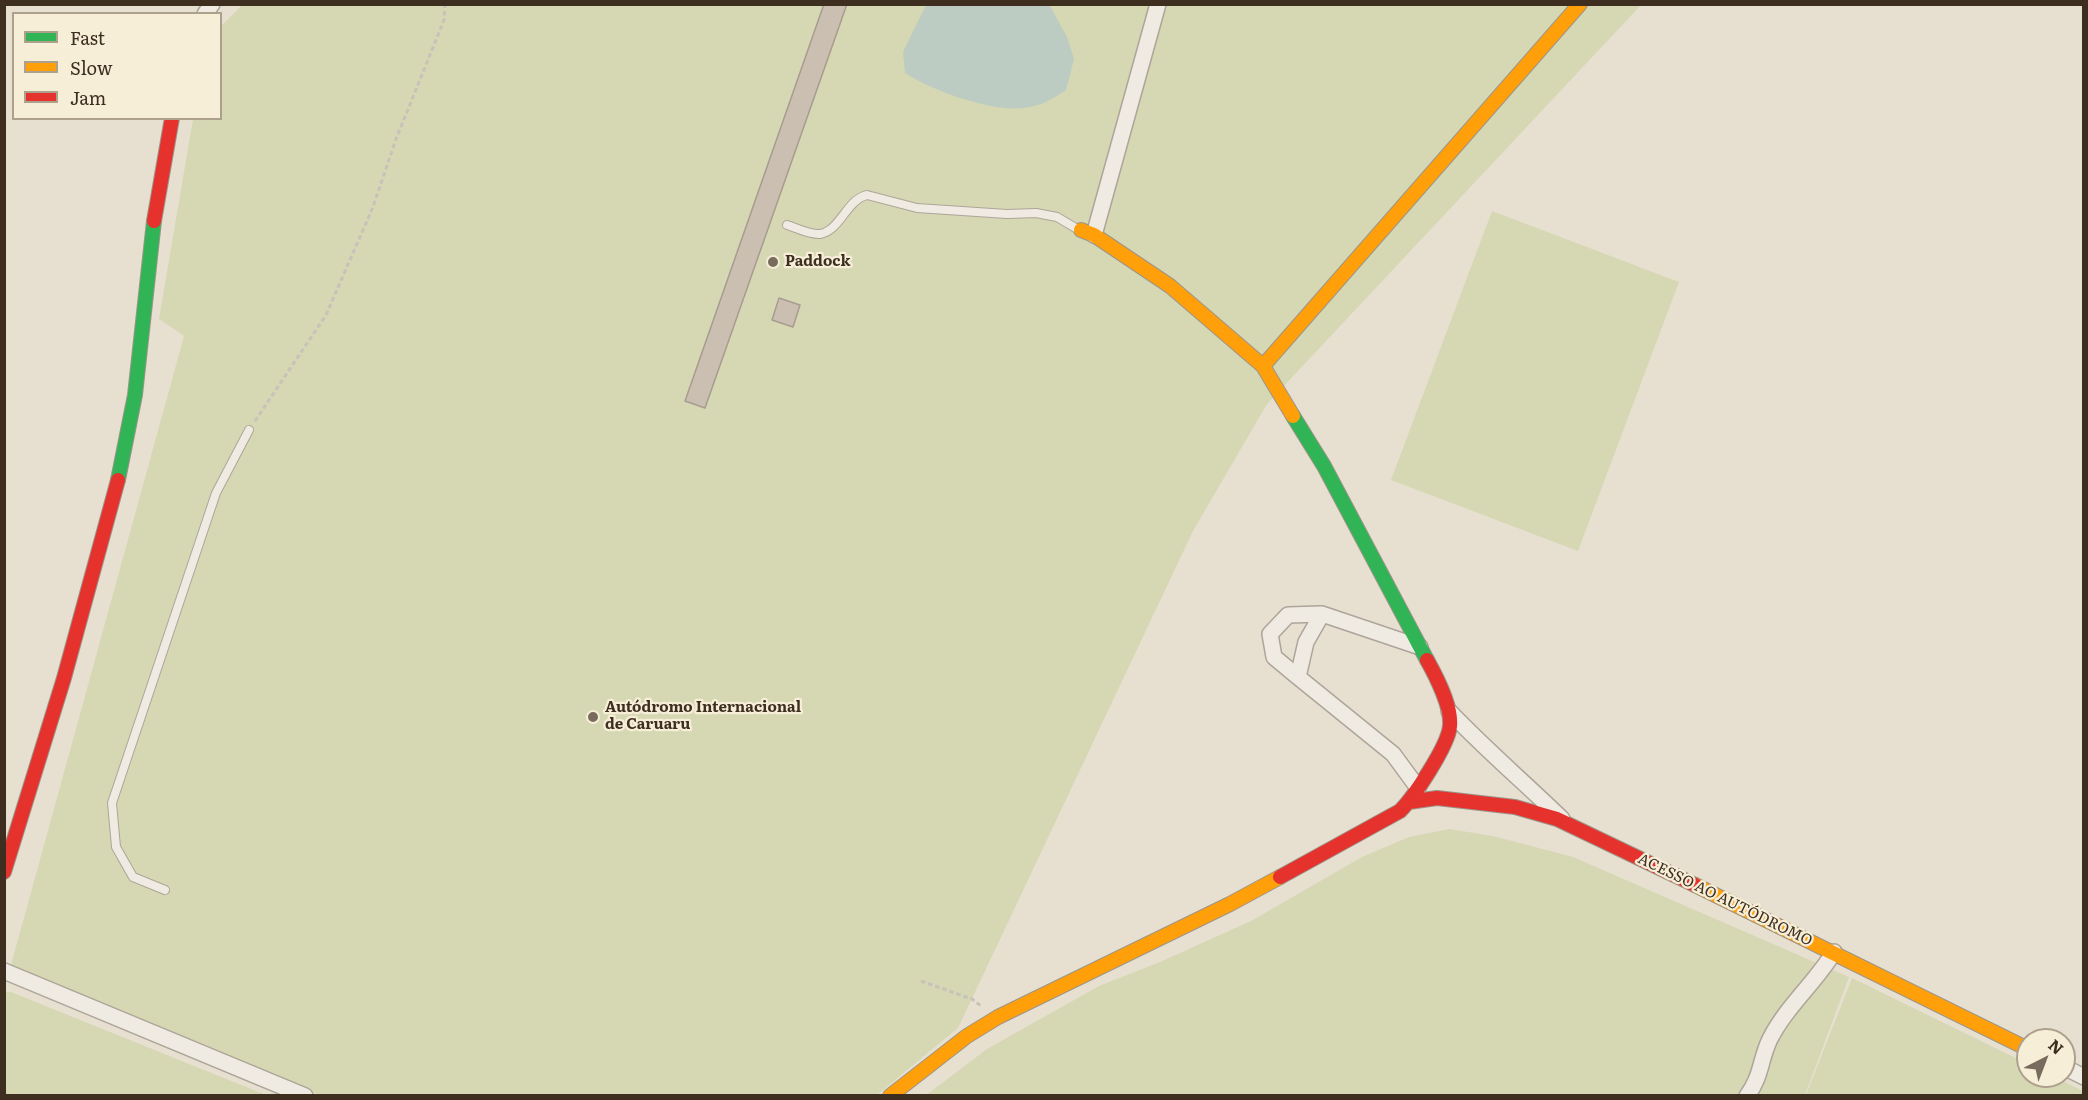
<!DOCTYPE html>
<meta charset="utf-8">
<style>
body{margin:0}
#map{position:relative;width:2088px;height:1100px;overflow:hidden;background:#e7e0d1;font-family:Literata,serif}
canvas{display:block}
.frame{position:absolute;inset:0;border:6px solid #3d2e20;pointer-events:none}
.legend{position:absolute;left:12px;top:12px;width:210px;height:108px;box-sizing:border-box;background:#f7eed8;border:2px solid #ada18e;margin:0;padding:8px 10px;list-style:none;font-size:18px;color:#3d2e20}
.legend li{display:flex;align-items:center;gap:12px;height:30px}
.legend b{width:30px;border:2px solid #ada18e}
.north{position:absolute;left:2016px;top:1028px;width:60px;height:60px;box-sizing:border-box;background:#f7eed8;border:2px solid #ada18e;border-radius:50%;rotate:42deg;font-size:16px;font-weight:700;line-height:24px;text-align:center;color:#3d2e20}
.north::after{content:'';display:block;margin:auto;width:21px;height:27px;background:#786c5e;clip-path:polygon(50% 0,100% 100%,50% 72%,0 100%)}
</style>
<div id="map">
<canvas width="2088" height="1100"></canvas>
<div class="frame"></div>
<ul class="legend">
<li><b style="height:8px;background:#30b455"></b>Fast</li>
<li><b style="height:8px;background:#ff9f0a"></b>Slow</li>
<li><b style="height:8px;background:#e5322d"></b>Jam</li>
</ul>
<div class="north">N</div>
</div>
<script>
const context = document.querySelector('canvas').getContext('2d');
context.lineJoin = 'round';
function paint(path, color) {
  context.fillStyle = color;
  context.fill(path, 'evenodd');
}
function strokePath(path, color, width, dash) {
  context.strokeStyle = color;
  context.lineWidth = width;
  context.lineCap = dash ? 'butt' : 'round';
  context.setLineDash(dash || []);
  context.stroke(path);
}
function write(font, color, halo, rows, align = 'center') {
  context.font = font + ' Literata,serif';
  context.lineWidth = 4.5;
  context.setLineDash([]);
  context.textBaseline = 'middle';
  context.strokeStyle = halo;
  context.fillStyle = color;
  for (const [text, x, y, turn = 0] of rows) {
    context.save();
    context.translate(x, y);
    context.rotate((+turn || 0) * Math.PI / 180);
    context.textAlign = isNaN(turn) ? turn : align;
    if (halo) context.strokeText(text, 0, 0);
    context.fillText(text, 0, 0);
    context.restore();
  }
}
paint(new Path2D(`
 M242,5h1399l-374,399 -74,127 -235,497 -81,67h-557l-309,-130 173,-629 -25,-17 34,-200 27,-1 1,-92z
 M1492,211l187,71 -101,269 -187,-71z
 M1449,829l44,7 80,21 276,120 -44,118 -880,1 62,-47 112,-63 61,-24 91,-41 111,-64 47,-20z
 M1852,978l176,86v12h24l31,15v4h-277z
 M5,992h6l255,103h-261z`), '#d6d7b3');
paint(new Path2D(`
 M1049,4l18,33 7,22 -8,31c-13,9 -25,16 -42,18 -33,4 -91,-17 -119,-35l-2,-21 23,-47z`), '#bcccc2');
const building = new Path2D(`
 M824,4h23l-142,404 -20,-7z
 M779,298l21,7 -7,22 -21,-7z`);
paint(building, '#cbbfb2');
strokePath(building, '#a89c90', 1.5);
const lane = new Path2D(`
 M787,225c10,3 23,10 33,9 21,-4 26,-34 47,-39l50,13 90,6 29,-1 21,4 22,13
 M165,890l-32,-13 -17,-30 -4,-44 104,-310 33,-63`);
const street = new Path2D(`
 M205,14l7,-10
 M1094,235l64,-231
 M1298,677l-24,-20 -4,-23 18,-19 34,-1
 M1449,711c36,38 76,72 113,108
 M1418,788l-25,-34 -95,-77 8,-35 16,-28 98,33
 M4,971l301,125
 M2064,1067l20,10
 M1747,1096c15,-20 13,-37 23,-57 16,-32 45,-56 64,-87`);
const fast = new Path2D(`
 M1293,416l31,50 103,194
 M118,480l17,-85 19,-174`);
const slow = new Path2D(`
 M1081,230l13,5 76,51 93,80 30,50
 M1263,366l317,-362
 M1695,885l333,164
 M890,1096l77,-60 31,-19 232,-113 50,-27`);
const jam = new Path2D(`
 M154,221l18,-103
 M1409,802l28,-4 78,9 42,12 138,66
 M4,872l60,-194 54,-198
 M1280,877l120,-66c14,-14 48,-65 50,-85 2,-18 -14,-50 -23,-66`);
strokePath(lane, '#ada599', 10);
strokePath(street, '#ada599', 18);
strokePath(fast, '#9c958a', 16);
strokePath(slow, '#9c958a', 16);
strokePath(jam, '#9c958a', 16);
strokePath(new Path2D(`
 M255,421l71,-106 47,-108 23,-68 48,-119 1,-16
 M921,981l51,18 9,7`), '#c8c2b9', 3, [4.5, 3]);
strokePath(lane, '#efebe3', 8);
strokePath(street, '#efebe3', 15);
strokePath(fast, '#30b455', 14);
strokePath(slow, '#ff9f0a', 14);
strokePath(jam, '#e5322d', 14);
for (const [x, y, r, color] of [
 [773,262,6,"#786c5e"],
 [593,717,6,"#786c5e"]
]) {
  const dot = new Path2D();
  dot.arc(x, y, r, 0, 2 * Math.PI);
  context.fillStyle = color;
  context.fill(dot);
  strokePath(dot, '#f7eed8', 2);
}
write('bold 15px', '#3d2e20', '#f7eed8', [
 ["Paddock",785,262],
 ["Autódromo Internacional",605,708],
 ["de Caruaru",605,725]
], 'left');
write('15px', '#3d2e20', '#f7eed8', [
 ["ACESSO AO AUTÓDROMO",1725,900,26]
]);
</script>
